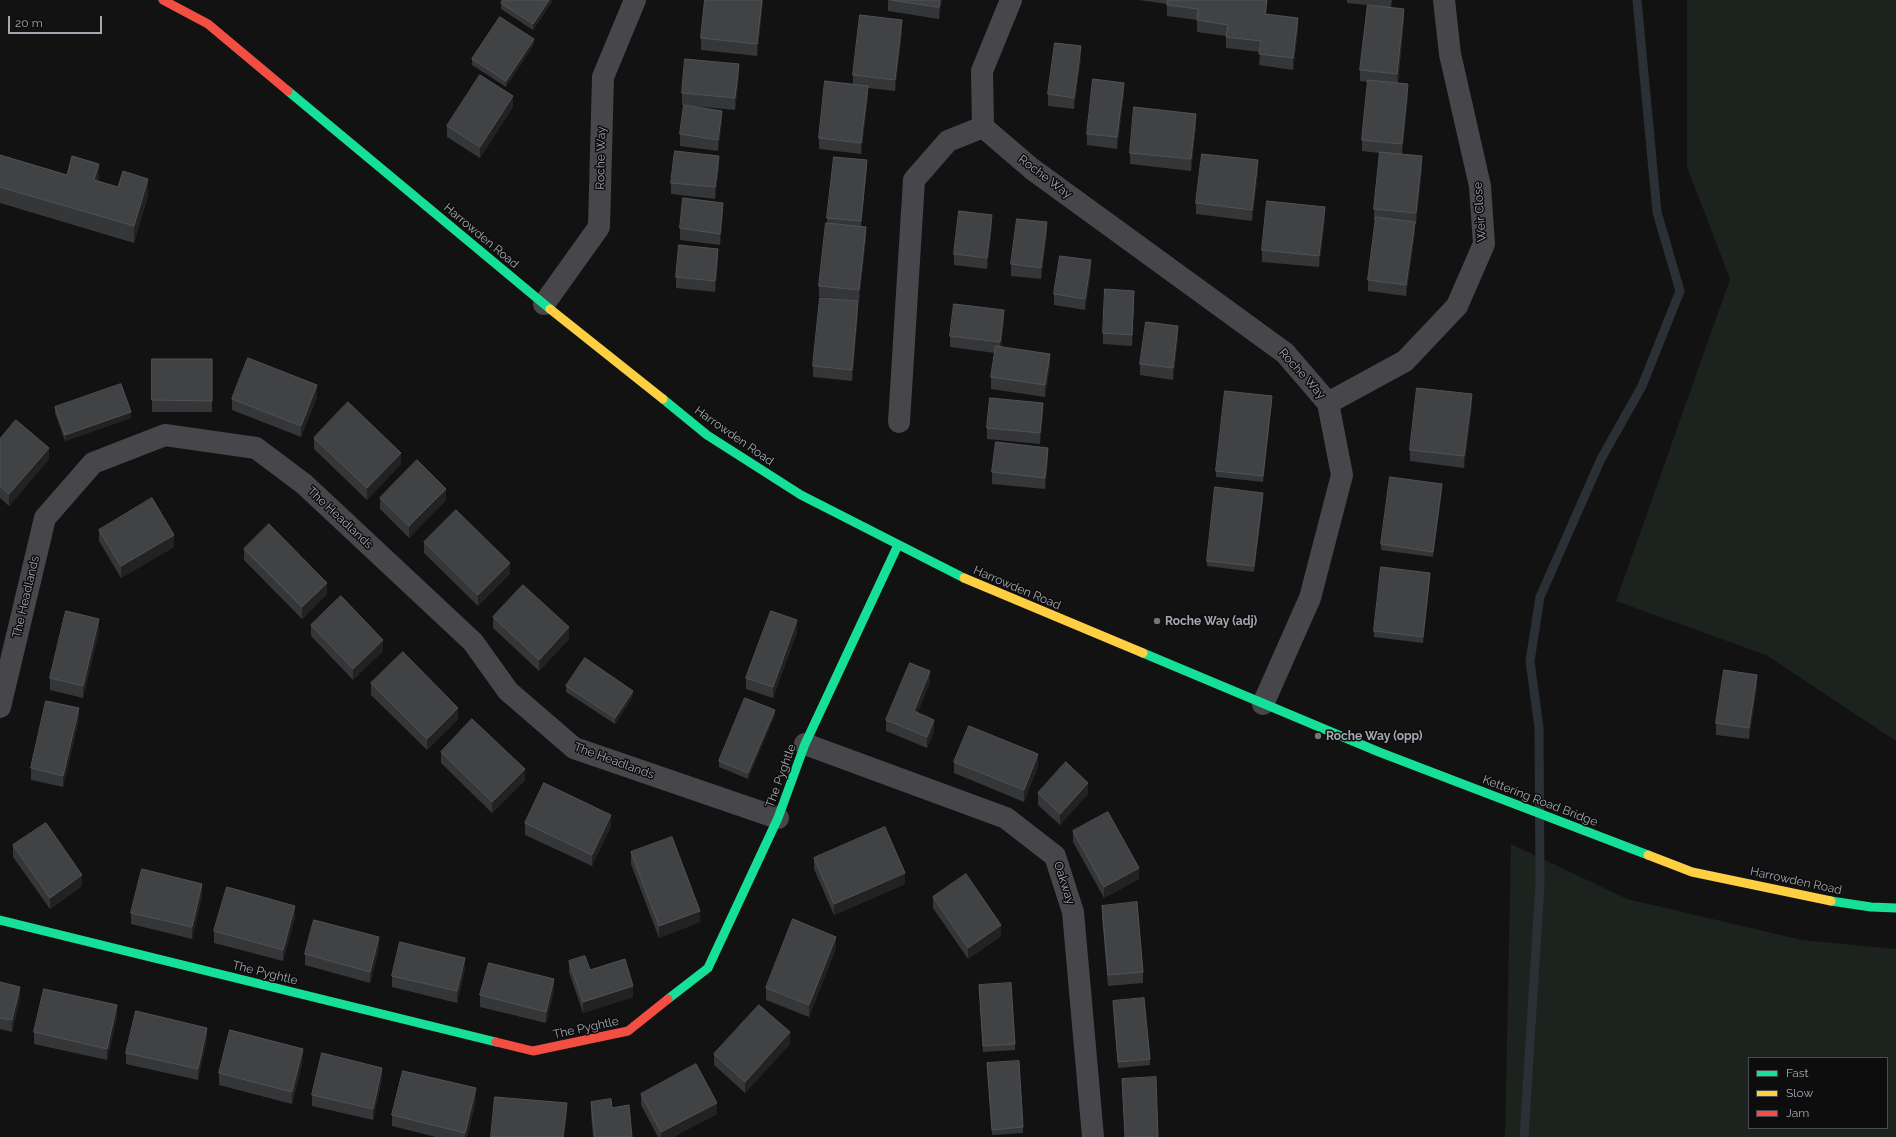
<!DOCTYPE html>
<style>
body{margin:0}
#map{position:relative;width:1896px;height:1137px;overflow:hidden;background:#121213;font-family:Raleway,sans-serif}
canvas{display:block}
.legend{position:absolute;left:1748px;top:1057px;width:140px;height:72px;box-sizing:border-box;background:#0d0d0e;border:1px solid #4a4b50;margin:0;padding:5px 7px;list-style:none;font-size:12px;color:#a5a8b2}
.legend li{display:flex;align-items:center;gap:8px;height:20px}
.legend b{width:20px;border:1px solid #4a4b50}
.scale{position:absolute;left:8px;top:16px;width:94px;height:18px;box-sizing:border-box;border:2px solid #a5a8b2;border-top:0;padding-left:5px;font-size:12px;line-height:14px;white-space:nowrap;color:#a5a8b2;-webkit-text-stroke:3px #0d0d0e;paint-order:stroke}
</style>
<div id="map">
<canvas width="1896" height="1137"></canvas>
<ul class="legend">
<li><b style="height:5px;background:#16e098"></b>Fast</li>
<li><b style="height:5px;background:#ffcf43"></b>Slow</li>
<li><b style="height:5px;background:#f24e42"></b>Jam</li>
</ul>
<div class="scale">20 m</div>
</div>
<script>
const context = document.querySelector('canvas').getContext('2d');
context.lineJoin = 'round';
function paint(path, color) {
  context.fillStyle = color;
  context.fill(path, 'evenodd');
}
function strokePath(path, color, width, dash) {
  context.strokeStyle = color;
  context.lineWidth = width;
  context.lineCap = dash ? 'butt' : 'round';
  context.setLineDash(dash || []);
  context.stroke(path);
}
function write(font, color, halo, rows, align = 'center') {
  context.font = font + ' Raleway,sans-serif';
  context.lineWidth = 3;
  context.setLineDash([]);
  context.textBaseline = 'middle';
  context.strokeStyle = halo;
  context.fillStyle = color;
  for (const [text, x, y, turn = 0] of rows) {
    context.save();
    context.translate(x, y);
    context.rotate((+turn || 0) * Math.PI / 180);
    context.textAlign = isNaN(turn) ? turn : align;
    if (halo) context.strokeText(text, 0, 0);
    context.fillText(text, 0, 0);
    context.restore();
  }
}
paint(new Path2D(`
 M1687,0h209v741l-130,-86 -150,-54 114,-322 -43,-112z
 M1511,844l116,55 175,41 94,9v188h-391zM1749,1058h138v70h-138z`), '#1c221d');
strokePath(new Path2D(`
 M1524,1137l16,-253 -1,-156 -9,-67 10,-64 61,-138 41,-73 38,-95 -23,-79 -20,-212`), '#2b3036', 9);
strokePath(new Path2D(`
 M1011,0l-29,71 1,56 49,42 253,184 43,50 14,72 -32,123 -47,106
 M544,304l55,-77 4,-150 32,-77
 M1328,403l77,-42 52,-55 27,-62 -4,-58 -30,-132 -6,-54
 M899,422l15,-242 34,-39 35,-14
 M0,707l45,-189 48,-55 72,-28 91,13 48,36 169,158 35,49 66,57 204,70
 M805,744l201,74 49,38 18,56 20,225`), '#47474b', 22);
strokePath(new Path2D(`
 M288,91l262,218
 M663,399l44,36 94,60 163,83
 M1143,653l236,99 269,103
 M1831,901l40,6 25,1
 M0,920l496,122
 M668,999l40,-31 70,-150 27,-74 93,-199`), '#16e098', 9);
strokePath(new Path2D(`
 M550,309l113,90
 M964,578l179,75
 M1648,855l44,17 139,29`), '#ffcf43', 9);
strokePath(new Path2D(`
 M163,0l45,24 80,67
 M496,1042l37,9 95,-20 40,-32`), '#f24e42', 9);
paint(new Path2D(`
 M553,0l-20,30 -32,-21v-6z
 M705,0h58l-6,56 -56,-6v-12z
 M888,0h54l-3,19 -51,-8z
 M1139,0h128l-1,14 32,16 -5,40 -34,-5 1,-13 -34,-4v-12l-29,-4v-12l-30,-4v-12z
 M1347,0h45l-1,7 13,13 -6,63 10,12 -6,59 20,13 -6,57h-1v9l-9,63 -38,-5v-11l8,-60h-2v-11l6,-56 -18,-2v-11l6,-58 -8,-1v-11l7,-65 -20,-2z
 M902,31l-7,60 -27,-3v10l-7,56 -42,-5v-11l34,-53v-10z
 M534,44l-28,43 -34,-22v-6z
 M1081,58l-7,51 -26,-3v-12z
 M739,75l-4,35 -53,-5v-12z
 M1124,94l-7,55 -30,-4v-11z
 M513,107l-33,51 -33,-21v-11z
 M722,122l-4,29 -38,-5v-12z
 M1196,125l-5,46 -61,-7v-11z
 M0,155l67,20 32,5v2l49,14 -14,47 -134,-40z
 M867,166l-6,60 5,12 -7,63h-1v12l-6,68 -39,-4v-11l44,-65 -38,-4v-11l8,-63v-5z
 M719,168l-4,31 -44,-5v-11z
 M1258,172l-6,49 -56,-7v-11z
 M723,214l-3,31 -40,-5v-12z
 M1325,219l-6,48 -57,-5v-12z
 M992,226l-5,43 -33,-4v-11z
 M1047,234l-6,45 -30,-3v-12z
 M718,260l-3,32 -39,-4v-11z
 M1091,272l-6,38 -31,-5v-11z
 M1134,302l-2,44 -29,-2v-11z
 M1004,321l-3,26 49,18 -5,32 -54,-8v-12l4,-24 -45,-6v-11z
 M1178,337l-5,43 -33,-5v-11z
 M152,359h60v53h-60z
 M317,397l-16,40 -69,-27v-11z
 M1272,402l-9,80 -47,-5v-6z
 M1472,405l-8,63 -54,-7v-11z
 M55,407l76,11 -66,23 -10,-28z
 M1043,414l-3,30 -53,-5v-11z
 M314,438l87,26 -34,36 -53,-51z
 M0,439l49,20 -40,47 -9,-8z
 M1048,459l-3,30 -53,-5v-12z
 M1442,490l-9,67 -52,-7v-6z
 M380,498l66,2 -37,38 -29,-29z
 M1263,499l-9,73 -47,-6v-5z
 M99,530l75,17 -53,31 -22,-37z
 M424,542l86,32 -32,32 -54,-53z
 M244,549l83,45 -25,25 -58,-59z
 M1430,579l-7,64 -49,-6v-6z
 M493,617l76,22 -30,32 -46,-43z
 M311,625l72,26 -30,29 -42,-44z
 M99,631l-16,67 -33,-8v-12z
 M797,632l-24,66 -27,-9v-11z
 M930,682l-13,31 17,18 -7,17 -41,-17v-11z
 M371,683l87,36 -31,31 -56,-55z
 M566,686l67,10 -18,28 -49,-32z
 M1757,686l-8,53 -33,-4v-12z
 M775,715l-27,64 -29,-12v-6z
 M79,719l-16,68 -32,-7v-12z
 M441,752l84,28 -33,33 -51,-50z
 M954,762l84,4 -14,36 -70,-29z
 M1038,793l50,1 -28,31 -22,-20z
 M525,823l86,3 -19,40 -67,-31z
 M1073,831l66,48 -35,19 -31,-56z
 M13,845l69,41 -32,23 -37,-52z
 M631,852l69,70 -41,16 -28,-74z
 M814,858l91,26 -71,31 -20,-46z
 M202,896l-10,43 -61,-15v-11z
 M933,897l68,39 -33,23 -35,-51z
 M1102,906l41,66v11l-35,3 -6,-69z
 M295,917l-12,44 -69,-18v-12z
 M379,948l-9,35 -65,-18v-11z
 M836,948l-27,69 -43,-17v-12z
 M569,961l21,9 43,27 -50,16 -14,-41z
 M465,969l-8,34 -65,-16v-11z
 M0,982l20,16 -8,34 -12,-3z
 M979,985l36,59v6l-32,2z
 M554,990l-8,33 -66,-16v-12z
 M1113,1001l37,58v6l-32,3z
 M117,1017l-10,43 -73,-16v-12z
 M207,1039l-9,41 -72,-16v-11z
 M790,1044l-45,49 -31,-28v-11z
 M303,1060l-11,44 -73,-19v-12z
 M987,1063l36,64v6l-31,2z
 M382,1079l-9,41 -61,-14v-11z
 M641,1094l76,20 -44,23h-15l-17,-32z
 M476,1100l-9,37h-31l-44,-11v-11z
 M591,1102l21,6 20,29h-39l-2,-24z`), '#353637');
paint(new Path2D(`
 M549,0h4l-20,30v-6z
 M762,0h1l-6,56v-12z
 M940,0h2l-3,19v-12z
 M1267,0v11l-2,14v-11z
 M1404,9v11l-7,66v-12z
 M1298,18v12l-5,40v-12z
 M902,20v11l-7,60v-11z
 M534,39v5l-28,43v-6z
 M1081,46v12l-7,51v-11z
 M739,64v11l-4,35v-12z
 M1124,83v11l-7,55v-12z
 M1408,84v11l-6,60v-11z
 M868,86v12l-7,56v-11z
 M513,96v11l-33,51v-11z
 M722,111v11l-4,29v-11z
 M1196,114v11l-5,46v-12z
 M719,156v12l-4,31v-12z
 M1422,156v11l-6,57v-11z
 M867,160v6l-6,61v-6z
 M1258,160v12l-6,49v-11z
 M99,164v16l-5,17v-17z
 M148,179v17l-14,47v-17z
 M723,203v11l-3,31v-11z
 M1325,207v12l-6,48v-11z
 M992,215v11l-5,43v-11z
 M1047,222v12l-6,45v-11z
 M1415,222v11l-9,63v-11z
 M866,227v11l-7,63v-11z
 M718,249v11l-3,32v-11z
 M1091,260v12l-6,38v-11z
 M1134,291v11l-2,44v-11z
 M858,301v12l-6,68v-11z
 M1004,310v11l-4,32v-11z
 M1178,326v11l-5,43v-12z
 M1050,354v11l-5,32v-12z
 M317,385v12l-16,40v-11z
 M1472,394v11l-8,63v-12z
 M1272,396v6l-9,80v-6z
 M1043,403v11l-3,30v-11z
 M131,412v6l-66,23v-6z
 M49,448v11l-40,47v-12z
 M1048,448v11l-3,30v-11z
 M401,453v11l-34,36v-12z
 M1442,484v6l-9,67v-5z
 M446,489v11l-37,38v-12z
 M1263,493v6l-9,73v-6z
 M174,535v12l-53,31v-12z
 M510,563v11l-32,32v-11z
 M1430,573v6l-7,64v-6z
 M327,583v11l-25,25v-12z
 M99,619v12l-16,67v-12z
 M797,620v12l-24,66v-11z
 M569,627v12l-30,32v-11z
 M383,640v11l-30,29v-11z
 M930,671v11l-16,40v-11z
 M1757,675v11l-8,53v-11z
 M633,691v5l-18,28v-6z
 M79,708v11l-16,68v-11z
 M458,708v11l-31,31v-11z
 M775,710v5l-27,64v-6z
 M934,720v11l-7,17v-11z
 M1038,754v12l-14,36v-12z
 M525,769v11l-33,33v-11z
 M1088,783v11l-28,31v-11z
 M611,815v11l-19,40v-11z
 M1139,868v11l-35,19v-11z
 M905,873v11l-71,31v-11z
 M82,875v11l-32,23v-11z
 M202,884v12l-10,43v-12z
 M295,906v11l-12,44v-11z
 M700,911v11l-41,16v-12z
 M1001,925v11l-33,23v-11z
 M379,937v11l-9,35v-11z
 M836,937v11l-27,69v-12z
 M465,958v11l-8,34v-12z
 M554,979v11l-8,33v-11z
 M633,986v11l-50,16v-11z
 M20,987v11l-8,34v-12z
 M117,1005v12l-10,43v-11z
 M207,1028v11l-9,41v-11z
 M790,1032v12l-45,49v-11z
 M303,1049v11l-11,44v-12z
 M382,1068v11l-9,41v-11z
 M476,1088v12l-9,37h-2v-4z
 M567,1103v11l-3,23h-1z
 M717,1103v11l-44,23h-12v-5z`), '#222223');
const building = new Path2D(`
 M503,0h46l-16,24 -32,-21z
 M705,0h57l-5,44 -56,-6z
 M891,0h49l-1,7z
 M1168,0h99l-2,14 33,4 -5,40 -34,-4 2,-13 -35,-4 2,-12 -31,-5 1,-11 -31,-4z
 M1368,5l36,4 -7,65 -37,-4z
 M860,15l42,5 -7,60 -42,-5z
 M500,17l34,22 -28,42 -34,-22z
 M1055,43l26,3 -7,52 -26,-4z
 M685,59l54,5 -4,34 -53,-5z
 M480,75l33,21 -33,51 -33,-21z
 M1093,79l31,4 -7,54 -30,-3z
 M1368,80l40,4 -6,60 -40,-4z
 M825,81l43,5 -7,57 -42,-5z
 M684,105l38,6 -4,29 -38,-6z
 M1134,107l62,7 -5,45 -61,-6z
 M675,151l44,5 -4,31 -44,-4z
 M1380,152l42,4 -6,57 -42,-4z
 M1202,154l56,6 -6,50 -56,-7z
 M0,155l67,20 5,-19 27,8 -5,16 24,7 5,-16 25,8 -14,47 -134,-39z
 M834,157l33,3 -6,61 -34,-3z
 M683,198l40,5 -3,31 -40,-6z
 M1267,201l58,6 -6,49 -57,-6z
 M959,211l33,4 -5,43 -33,-4z
 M1376,217l39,5 -9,63 -38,-5z
 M1017,219l30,3 -6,46 -30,-4z
 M826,223l40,4 -7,63 -40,-4z
 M679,245l39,4 -3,32 -39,-4z
 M1060,256l31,4 -6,39 -31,-5z
 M1105,289l29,2 -2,44 -29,-2z
 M820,298l38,3 -6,69 -39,-4z
 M954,304l50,6 -4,32 -50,-6z
 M1146,322l32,4 -5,42 -33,-4z
 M996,346l54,8 -5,31 -54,-8z
 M248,358l69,27 -16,41 -69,-27z
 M152,359h60v42l-60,-1z
 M121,384l10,28 -66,23 -10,-28z
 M1417,388l55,6 -8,62 -54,-6z
 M1225,391l47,5 -9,80 -47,-5z
 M990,398l53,5 -3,30 -53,-5z
 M348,402l53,51 -34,35 -53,-50z
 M16,420l33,28 -40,46 -9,-8v-47z
 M996,442l52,6 -3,30 -53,-6z
 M417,460l29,29 -37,37 -29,-28z
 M1390,477l52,7 -9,68 -52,-8z
 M1215,487l48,6 -9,73 -47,-5z
 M152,498l22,37 -53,31 -22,-36z
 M456,510l54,53 -32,32 -54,-53z
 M269,524l58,59 -25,24 -58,-58z
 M1381,567l49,6 -7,64 -49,-6z
 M523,585l46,42 -30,33 -46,-43z
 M341,596l42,44 -30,29 -42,-44z
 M66,611l33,8 -16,67 -33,-8z
 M771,611l26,9 -24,67 -27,-9z
 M403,652l55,56 -31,31 -56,-56z
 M585,658l48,33 -18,27 -49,-32z
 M910,663l20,8 -16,40 20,9 -7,17 -41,-17z
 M1724,670l33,5 -8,53 -33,-5z
 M745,698l30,12 -27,63 -29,-12z
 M46,701l33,7 -16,68 -32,-8z
 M472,719l53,50 -33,33 -51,-50z
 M969,726l69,28 -14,36 -70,-28z
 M1066,762l22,21 -28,31 -22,-21z
 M544,783l67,32 -19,40 -67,-32z
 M1108,812l31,56 -35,19 -31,-56z
 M46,823l36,52 -32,23 -37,-53z
 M885,827l20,46 -71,31 -20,-46z
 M672,837l28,74 -41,15 -28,-74z
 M142,869l60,15 -10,43 -61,-14z
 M966,874l35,51 -33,23 -35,-51z
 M227,887l68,19 -12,44 -69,-19z
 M1137,902l6,70 -35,3 -6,-69z
 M793,919l43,18 -27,68 -43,-17z
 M314,920l65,17 -9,35 -65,-18z
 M400,942l65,16 -8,33 -65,-15z
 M585,956l5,14 35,-11 8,27 -50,16 -14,-41z
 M489,963l65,16 -8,33 -66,-17z
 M0,982l20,5 -8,33 -12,-2z
 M1011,983l4,61 -32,2 -4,-61z
 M44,989l73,16 -10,44 -73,-17z
 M1144,998l6,61 -32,3 -5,-61z
 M759,1005l31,27 -45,50 -31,-28z
 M136,1011l71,17 -9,41 -72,-16z
 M230,1030l73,19 -11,43 -73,-19z
 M322,1053l60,15 -9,41 -61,-14z
 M1019,1061l4,66 -31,3 -5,-67z
 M696,1064l21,39 -56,29 -20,-38z
 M403,1071l73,17 -11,45 -73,-18z
 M1156,1077l2,60h-33l-3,-58z
 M495,1097l72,6 -4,34h-72z
 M611,1099l1,9 17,-3 3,32h-37l-4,-35z`);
paint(building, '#414244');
strokePath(building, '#515256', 1);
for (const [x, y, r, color] of [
 [1157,621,4,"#72747a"],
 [1318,736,4,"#72747a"]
]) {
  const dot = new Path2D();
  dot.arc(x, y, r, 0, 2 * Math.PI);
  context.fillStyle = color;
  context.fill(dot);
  strokePath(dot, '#0d0d0e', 1.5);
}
write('12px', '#a5a8b2', '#0d0d0e', [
 ["Roche Way",601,158,-89],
 ["Roche Way",1045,177,37],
 ["Weir Close",1480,212,-94],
 ["Harrowden Road",481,236,40],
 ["Roche Way",1302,374,48],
 ["Harrowden Road",734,436,35],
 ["The Headlands",340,518,43],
 ["Harrowden Road",1017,588,23],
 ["The Headlands",26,597,-77],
 ["The Headlands",614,761,20],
 ["The Pyghtle",781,776,-70],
 ["Kettering Road Bridge",1540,801,21],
 ["Harrowden Road",1796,881,12],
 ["Oakway",1064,883,72],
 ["The Pyghtle",265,973,14],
 ["The Pyghtle",586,1028,-12]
]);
write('bold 12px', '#a5a8b2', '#0d0d0e', [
 ["Roche Way (adj)",1165,621],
 ["Roche Way (opp)",1326,736]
], 'left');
</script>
